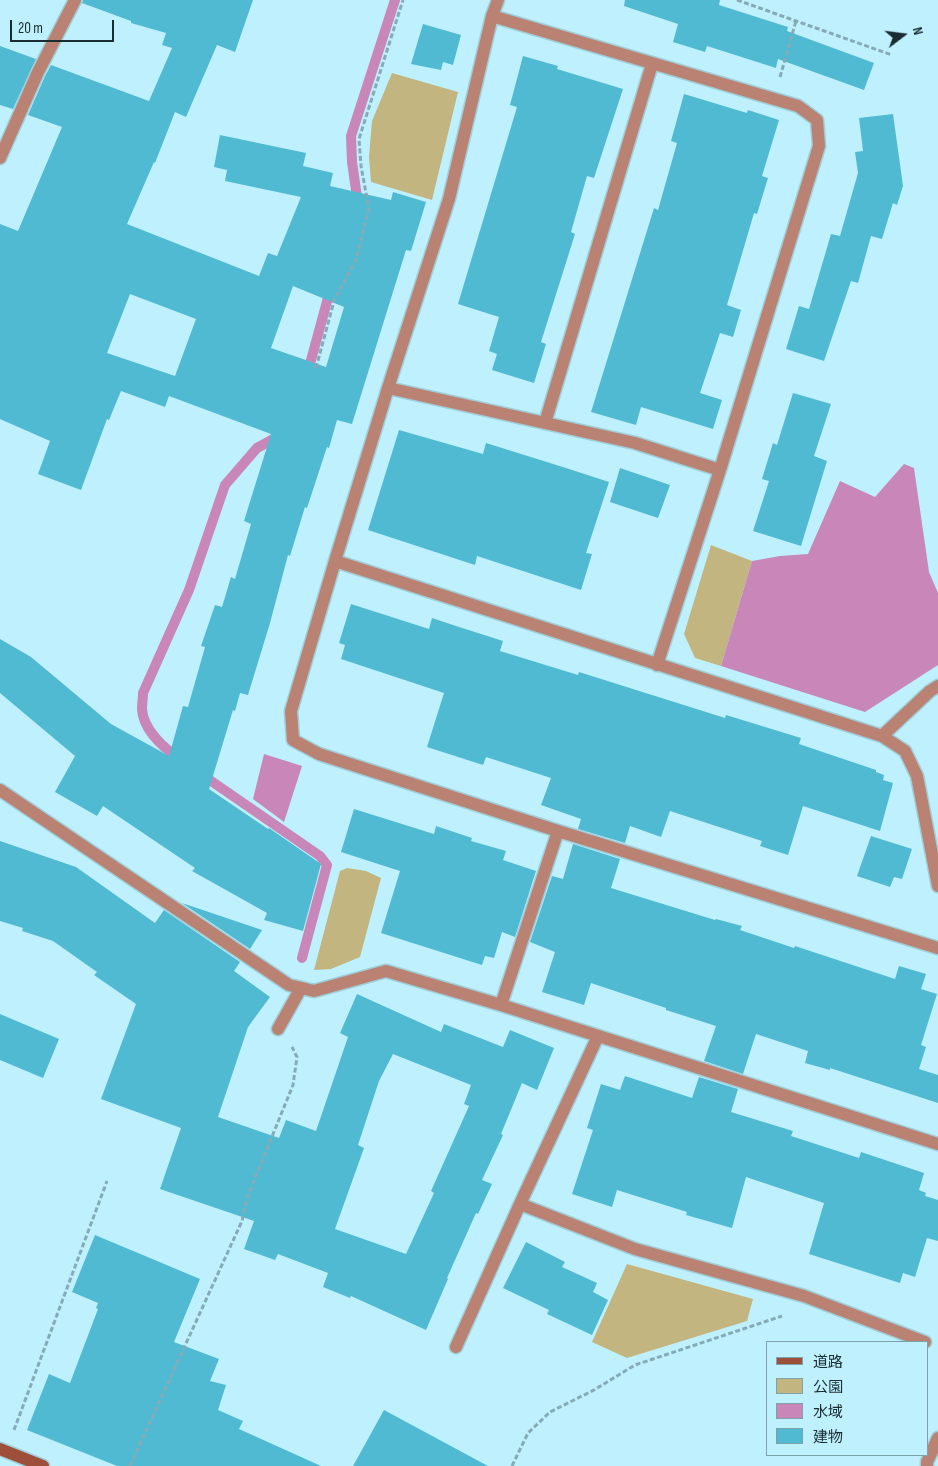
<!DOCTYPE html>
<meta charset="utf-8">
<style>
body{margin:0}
#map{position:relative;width:938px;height:1466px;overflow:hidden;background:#bff0fd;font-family:"Sofia Sans Condensed","Noto Sans JP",sans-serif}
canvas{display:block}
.legend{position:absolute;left:766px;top:1341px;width:162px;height:115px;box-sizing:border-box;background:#bff0fd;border:1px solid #7da2ab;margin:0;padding:6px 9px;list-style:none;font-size:15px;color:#192c31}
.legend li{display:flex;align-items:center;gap:10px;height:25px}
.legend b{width:25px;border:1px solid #7da2ab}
.north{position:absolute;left:878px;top:10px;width:50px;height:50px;-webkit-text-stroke:4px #bff0fd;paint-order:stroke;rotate:75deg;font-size:14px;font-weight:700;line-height:20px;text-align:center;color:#192c31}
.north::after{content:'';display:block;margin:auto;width:18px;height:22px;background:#192c31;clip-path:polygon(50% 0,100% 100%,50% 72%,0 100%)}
.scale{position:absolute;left:10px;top:20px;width:104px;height:22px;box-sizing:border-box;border:2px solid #192c31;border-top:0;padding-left:6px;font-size:15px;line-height:18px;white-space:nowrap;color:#192c31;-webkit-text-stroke:4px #bff0fd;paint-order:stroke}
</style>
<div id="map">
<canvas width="938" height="1466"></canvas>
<ul class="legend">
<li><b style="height:6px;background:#9e4f3a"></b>道路</li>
<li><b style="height:14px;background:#c2b580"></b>公園</li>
<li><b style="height:14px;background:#c887b8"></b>水域</li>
<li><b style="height:14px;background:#50bad3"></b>建物</li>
</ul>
<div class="north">N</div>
<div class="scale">20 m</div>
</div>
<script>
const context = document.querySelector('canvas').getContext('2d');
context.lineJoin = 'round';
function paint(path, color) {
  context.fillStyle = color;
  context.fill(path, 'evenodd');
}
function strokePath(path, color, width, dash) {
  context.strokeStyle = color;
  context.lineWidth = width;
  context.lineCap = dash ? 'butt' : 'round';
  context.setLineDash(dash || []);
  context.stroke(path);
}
paint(new Path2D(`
 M392,73l66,19 -26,108 -61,-18 -2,-25 3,-36z
 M711,545l41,16 -31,105 -26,-8 -11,-24z
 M347,868l19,3 15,7 -21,79 -29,12 -17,1 26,-99z
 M627,1264l126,35 -6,22 -120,37 -35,-16z`), '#c2b580');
paint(new Path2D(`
 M904,464l10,4 15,104 9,21v72l-73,47 -144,-46 31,-105 28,-5 28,-2 32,-73 35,16z
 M264,754l38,12 -18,56 -31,-23z`), '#c887b8');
strokePath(new Path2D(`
 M358,204l-6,-42 -1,-26 44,-136
 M307,375l22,-81 3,-6
 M181,760c-16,-11 -38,-30 -39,-51 0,-5 1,-11 1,-16l46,-103 36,-105 32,-37 22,-12
 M201,774l119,82 7,9 -25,93`), '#c887b8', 10);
paint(new Path2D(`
 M83,0h170l-18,52 -18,-7 -31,72 -11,-5 -20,51 -1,-1 -27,62 132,52 9,-23 9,3 24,-59 -76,-16 2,-11 -13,-3 6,-32 86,18 -3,13 30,7 -3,13 61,14 2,-8 33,10 -15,49 -5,-1 -54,174 -15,-4 -8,28 -2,-1 -20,61 -2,-1 -15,49 -2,-1 -18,68 -22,72 -8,-2 -5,18 -2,-1 -24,79 59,40 1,-1 52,36 -18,67 -39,-11 3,-7 -75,-42 3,-3 -92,-62 -6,10 -42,-24 20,-36 -75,-63v-54l31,18 80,67 58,32 14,-50 5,1 17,-60 -4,-1 14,-41 7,2 9,-30 4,2 16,-55 -7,-3 27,-87 -102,-38 -4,11 -44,-16 -12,29 -2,-1 -26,71 -43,-16 12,-33 -50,-22v-195l18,7 44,-104 -34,-12 17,-39 6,-11 98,36 23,-53 -10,-3 4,-12 -35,-10v-2l-49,-18zM293,286l51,21 -18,60 -55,-19zM130,294l66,25 -21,57 -68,-23z
 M625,0h95l-1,5 69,22 -1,4 87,32 -10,27 -86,-31 -2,9 -69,-22 -2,6 -32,-10 5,-18 -54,-18z
 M423,24l38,11 -8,30 -10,-3 -2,8 -30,-6z
 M0,46l36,13 -23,50 -13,-4z
 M523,56l35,10 -1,3 66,20 -29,89 -7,-2 -16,56 4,2 -34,108 5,2 -12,39 -42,-13 5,-16 -8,-3 10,-34 -41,-13 59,-197 -7,-2z
 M684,94l63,19 1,-3 31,10 -17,56 6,2 -11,36 -3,-1 -27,92 14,5 -8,27 -13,-4 -20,60 22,7 -9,29 -72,-22 -5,18 -45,-13 63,-204 4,2 19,-67 -6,-2z
 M893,114l10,72 -6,19 -4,-2 -11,36 -11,-3 -13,47 -7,-2 -27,80 -38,-12 13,-43 10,3 22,-75 9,2 18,-63 -3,-21 8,-1 -4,-33z
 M793,393l38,11 -17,52 13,5 -26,85 -48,-15 16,-50 -7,-2 11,-36 4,2z
 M399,430l84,24 3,-11 80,25 43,14 -23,71 6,1 -11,36 -104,-34 -2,9 -107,-35z
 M620,468l50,17 -12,33 -48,-16z
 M351,604l78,25 3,-11 24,8 47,15 -3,10 78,24 1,-3 146,46 1,-3 75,23 -2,6 77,26v2l8,3 -1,5 10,3 -13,48 -77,-25 -15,49 -28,-9 2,-5 -92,-30 -9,26 -31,-11 -5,17 -47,-14 3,-10 -40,-14 10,-27 -65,-21 -3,8 -56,-18 17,-54 -103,-34 4,-14 -6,-2z
 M354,809l80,25 2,-8 36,12 -1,3 35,10 -3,9 33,11 -21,66 -13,-5 -8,26 -9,-2 -3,9 -101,-32 19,-62 -59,-19z
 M871,836l41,13 -10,30 -8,-2 -4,10 -33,-11z
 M0,841l76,26 79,56 9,-13 76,52 -6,9 36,26 -22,30 -30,90 61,21 7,-18 30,11 32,-94 -8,-4 17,-39 84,38 3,-8 59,23 7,-17 44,18 -17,42 -15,-7 -21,51 2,1 -21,45 10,4 -14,30 -2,-1 -29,65 1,1 -22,51 -75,-34 -1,2 -27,-11 5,-14 -50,-19 -3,6 -31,-11 10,-28 -94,-32 21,-61 -80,-29 35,-95 -42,-29 3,-3 -44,-31 -31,-10 1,-3 -23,-7zM393,1054l78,31 -7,19 5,2 -38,85 3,2 -28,61 -71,-25 29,-81 -6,-3 21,-64z
 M573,844l47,15 -9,29 104,32 1,-1 26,7 -2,4 54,18 1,-2 100,33 4,-13 27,8 -5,15 16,5 -16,51 5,2 -7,22 19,6v28l-108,-35v2l-25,-7 3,-12 -52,-17 -13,40 -39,-13 12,-35 -50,-16v-2l-75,-25 -7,22 -42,-13 13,-40 -25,-10 22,-66 11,3z
 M182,903l80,27 -12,19z
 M0,1014l59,25 -16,39 -43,-18z
 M625,1076l67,22 7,-21 39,12 -7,23 62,19 -2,5 68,22 2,-6 63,21 -5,17 7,3 -1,3 13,4v41l-11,-3 -12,39 -12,-4 -3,10 -91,-29 15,-51 -78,-26 -14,51 -46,-13 1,-3 -70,-22 -5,17 -40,-13 21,-64 -6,-2 14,-44 19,6z
 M95,1235l105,44 -26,63 45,17 -9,22 16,4 -8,25 25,11 -4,8 82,37h-204l-90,-36 22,-56 21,9 28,-74 -2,-1 2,-5 -26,-11z
 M526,1242l39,20 -3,5 35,16 -4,9 15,8 -16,35 -45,-21 2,-4 -46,-22z
 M384,1410l104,56h-135z`), '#50bad3');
const lane = new Path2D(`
 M278,1029l23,-41`);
const street = new Path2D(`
 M498,0l-6,16 -43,183 -61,189 -53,173 -44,150 2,29 26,14 239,77 380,117
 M492,16l306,90 19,14 2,26 -99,324 -63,195
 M0,158l38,-86 37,-72
 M388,388l247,55 85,27
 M545,423l107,-359
 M335,561l547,175 23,15 12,25 21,110
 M882,736l48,-45 8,-5
 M0,790l289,195 25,6 72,-20 115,34 437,139
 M501,1005l57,-174
 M520,1204l115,45 169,47 121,46
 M456,1347l64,-143 78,-168
 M927,1466v-4l11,-24`);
const secondary = new Path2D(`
 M0,1449l43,17`);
strokePath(lane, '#a1cdd8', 15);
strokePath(street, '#a1cdd8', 15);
strokePath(secondary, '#a1cdd8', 15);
strokePath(new Path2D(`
 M737,0l155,55
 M780,77l16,-56
 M316,368l18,-67 22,-41 13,-51 -8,-43 -2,-27 44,-139
 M14,1430l93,-249
 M130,1466l112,-245 5,-23 46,-113 4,-28 -5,-10
 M512,1466l16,-33 22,-21 44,-22 41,-25 147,-49`), '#85abb6', 3, [5, 2.5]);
strokePath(lane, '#b98272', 12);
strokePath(street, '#b98272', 12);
strokePath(secondary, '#9e4f3a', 12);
</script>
